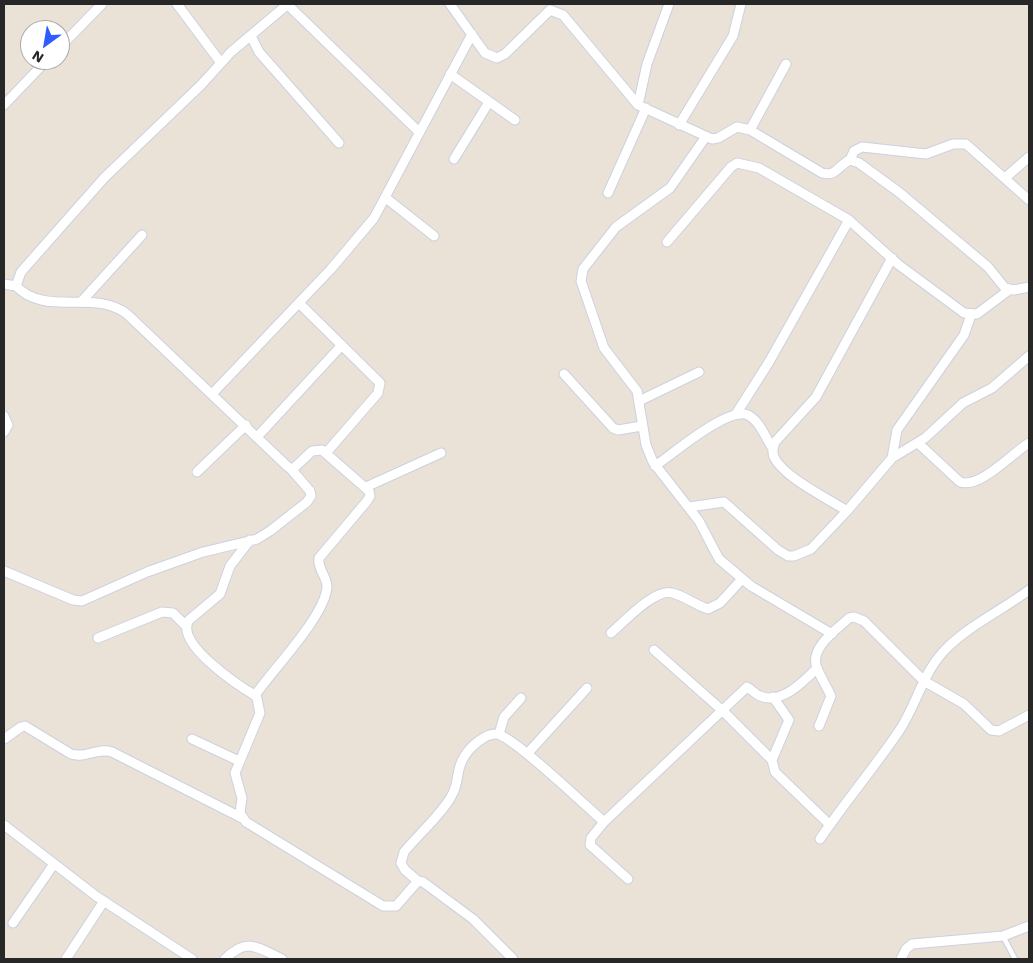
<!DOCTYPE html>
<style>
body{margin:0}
#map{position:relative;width:1033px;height:963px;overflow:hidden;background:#eae1d7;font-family:"Work Sans",sans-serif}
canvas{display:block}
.frame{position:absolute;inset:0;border:5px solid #272727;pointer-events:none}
.north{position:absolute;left:20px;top:20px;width:50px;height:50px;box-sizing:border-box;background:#fff;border:1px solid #a9a9a9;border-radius:50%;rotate:212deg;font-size:14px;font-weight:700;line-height:20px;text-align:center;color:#272727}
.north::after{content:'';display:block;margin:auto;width:18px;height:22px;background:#2f5cff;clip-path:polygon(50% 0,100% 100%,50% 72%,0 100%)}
</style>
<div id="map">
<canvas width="1033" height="963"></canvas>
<div class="frame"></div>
<div class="north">N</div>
</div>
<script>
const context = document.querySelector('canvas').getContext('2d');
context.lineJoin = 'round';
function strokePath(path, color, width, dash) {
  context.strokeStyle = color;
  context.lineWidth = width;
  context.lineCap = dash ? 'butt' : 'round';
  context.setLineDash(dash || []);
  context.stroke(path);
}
const service = new Path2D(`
 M1003,936l12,23`);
const minor = new Path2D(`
 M177,4l44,59
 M288,4l-57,48 -30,33 -97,93 -83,94 -5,14c29,31 79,3 111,28l160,152 4,3 4,-2 17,-16 10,-1 47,41 1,5 -3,5 -48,57c-2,11 8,18 8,29 -2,29 -53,81 -71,107l4,19 -25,60 7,25 -2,15 6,9 137,84h13l22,-25 5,1 50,37 40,40
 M450,4l35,49 12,5 8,-4 45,-44 13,5 75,90 74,34 6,-1 19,-11 13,3 72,43c15,4 16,-8 28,-13l9,3 41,30 88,74 17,21 9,2 15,-3
 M288,5l131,127
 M251,36l8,16 80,91
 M60,47l42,-43
 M450,74l65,46
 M4,105l43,-45
 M638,105l9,-41 22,-60
 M679,125l54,-89 8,-32
 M750,130l36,-66
 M705,138l-35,50 -54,39 -33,42 -2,12 23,67 33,43 9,54 7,17 46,59 20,38 32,27 81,48
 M454,159l35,-57
 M850,160l4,-9 8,-4 64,7 27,-10h13l63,56
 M1005,178l24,-21
 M608,193l38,-85
 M386,198l48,38
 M667,242l64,-75 6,-4 22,5 90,52
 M4,284l12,2
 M81,302l61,-67
 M299,303l81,80 -2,10 -52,60
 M564,374l49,54 5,2 24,-4
 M212,394l119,-125 43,-51 98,-184
 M639,401l60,-29
 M736,414l33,-52 80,-142 50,45 65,48 13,1 32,-24
 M4,416l4,9 -4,7
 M257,437l85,-92
 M918,443l42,39c20,7 52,-29 69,-39
 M892,458l5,-28 67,-95 7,-20
 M655,466c18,-12 73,-60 93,-51 12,6 18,24 25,34
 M197,472l49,-47
 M366,487l75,-34
 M689,507l35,-5 54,48 10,6h6l17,-7 36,-38 45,-53 33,-20 38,-35 29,-15 37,-32
 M847,511c-18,-12 -64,-34 -73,-54 -2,-6 -1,-9 1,-15l41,-45 76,-139
 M250,540l-20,26 -10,28 -31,26c-15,23 50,66 67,76
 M4,571l69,29 9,1 65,-29 56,-20 54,-13 13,-8 37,-29 4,-6 -1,-5 -19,-22
 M611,633c13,-11 44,-45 61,-40 13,3 23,12 36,16l12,-6 22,-24
 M98,638l64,-26 11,1 13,13
 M654,650l70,62 48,48
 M773,697l16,23 -17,40 3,12 55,53
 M819,726l12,-30c-4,-9 -10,-18 -14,-28 -8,-20 19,-38 32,-50l5,-1 10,4 60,60 40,23 27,26 8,1 30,-16
 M499,734l5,-17 17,-19
 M4,739l17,-12 4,-1 46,28c15,5 26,-7 41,-2l130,66
 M192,739l47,22
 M527,754l60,-66
 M4,825l92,71 96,63
 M820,839c25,-37 54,-71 79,-108 17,-25 23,-56 44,-79 24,-26 58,-41 86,-62
 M628,879l-38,-34 1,-7 13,-16 143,-135c4,2 8,7 13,9 21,9 43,-14 57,-28
 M418,881l-13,-11 -4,-7 3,-11c13,-16 41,-41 49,-59 6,-11 3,-24 11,-36 6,-10 21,-24 33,-23 17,3 90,73 107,88
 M13,923l41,-59
 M66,959l38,-58
 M225,959c22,-22 31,-12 57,0
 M901,959l5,-10 6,-5 91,-8 26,-10`);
strokePath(service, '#ccd1e1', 7);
strokePath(minor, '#ccd1e1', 11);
strokePath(service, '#fff', 4.5);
strokePath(minor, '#fff', 9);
</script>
